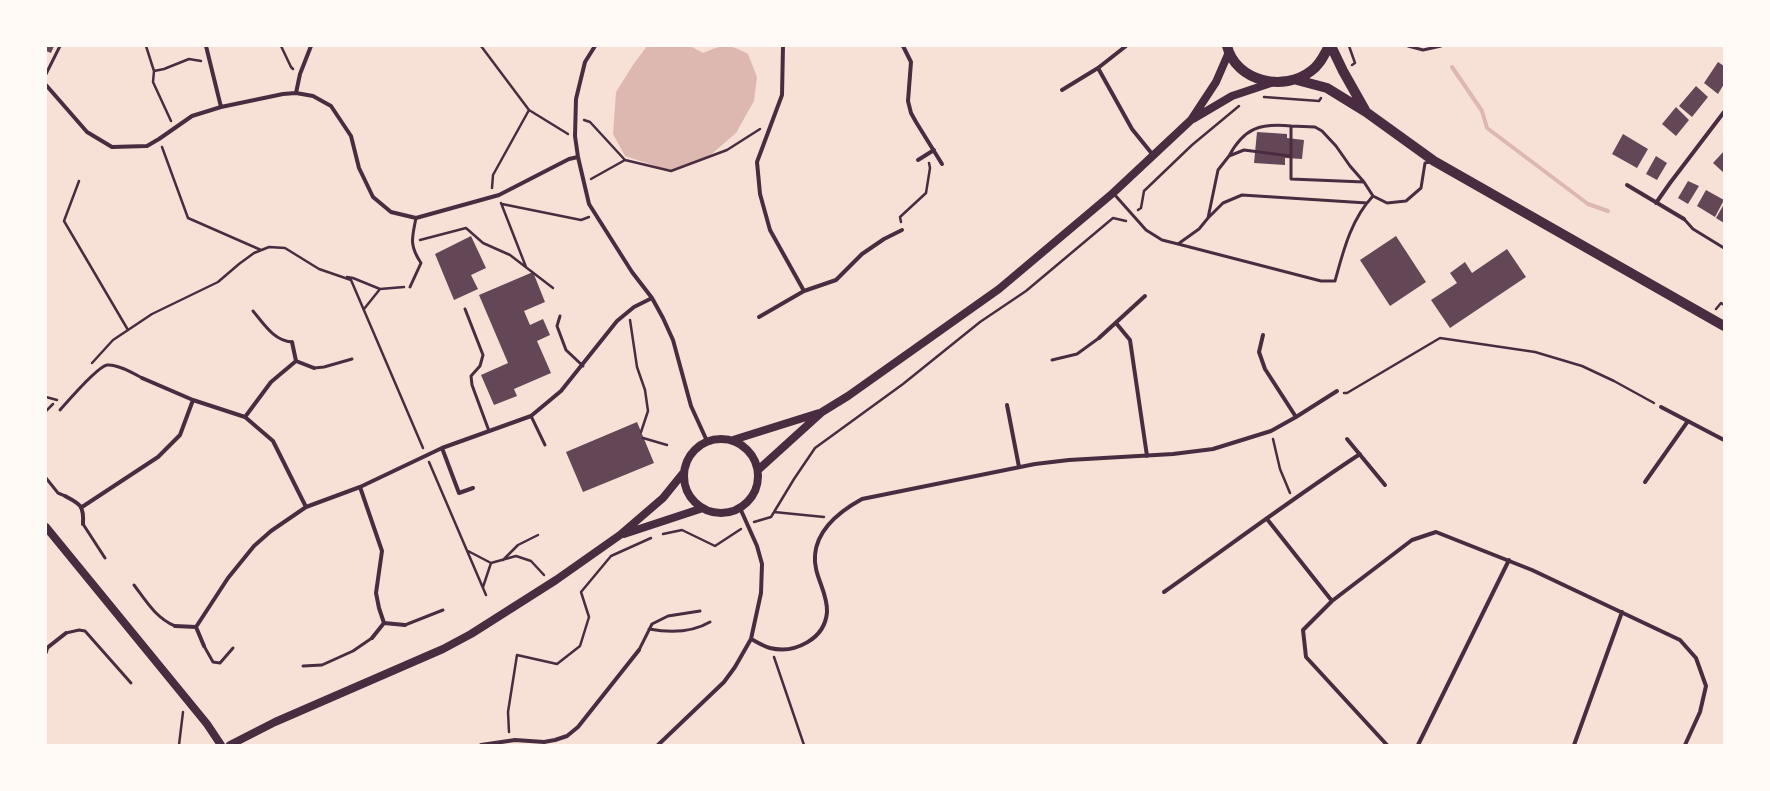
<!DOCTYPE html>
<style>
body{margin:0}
#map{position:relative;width:1770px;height:791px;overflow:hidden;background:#f7e1d7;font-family:Figtree,sans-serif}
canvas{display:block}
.frame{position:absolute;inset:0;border:47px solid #fffaf5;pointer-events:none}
</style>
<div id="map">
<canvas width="1770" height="791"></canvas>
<div class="frame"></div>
</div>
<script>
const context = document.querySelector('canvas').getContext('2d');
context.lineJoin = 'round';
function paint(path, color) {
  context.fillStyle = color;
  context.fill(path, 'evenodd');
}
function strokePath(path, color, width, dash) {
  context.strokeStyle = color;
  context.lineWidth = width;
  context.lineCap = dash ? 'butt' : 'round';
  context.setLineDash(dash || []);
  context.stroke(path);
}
paint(new Path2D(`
 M647,46h43l13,7c22,-9 24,-10 45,1l9,23 -3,24 -18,32 -29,25 -36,13 -46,-15 -12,-22 3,-42 17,-27z`), '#dcb8b0');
strokePath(new Path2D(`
 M1452,67l30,44 5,17 101,76 20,7`), '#dcb8b0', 4);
paint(new Path2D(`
 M46,46h8l-3,7 -5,-2z
 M1718,62l6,4v18l-6,10 -14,-11z
 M1696,86l12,11 -16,20 -13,-11z
 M1676,107l13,13 -13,16 -14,-12z
 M1257,132l30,2v4l17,2 -2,19 -17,-1v7l-31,-2z
 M1623,134l25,15 -11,19 -25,-14z
 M1724,151v22l-11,-10z
 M1656,156l11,7 -10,17 -11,-6z
 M1688,181l11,5 -11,18 -10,-6z
 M1706,190l18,10 -9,17 -18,-11z
 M1724,204v19l-8,-5z
 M471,236l15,32 -15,7 7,14 -24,11 -19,-46z
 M1396,236l30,46 -36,24 -30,-46z
 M1507,249l19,28 -76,51 -19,-28 26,-17 -7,-10 15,-11 7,11z
 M533,272l12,30 -21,9 6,14 13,-6 7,16 -13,6 14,32 -37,16 3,7 -23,9 -13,-30 27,-12 -29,-68z
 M637,422l17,41 -71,29 -17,-40z`), '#644757');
strokePath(new Path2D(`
 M146,46l8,25 -1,11 18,39
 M281,46l10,21 2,2
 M481,46l48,64 39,24
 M1349,46l6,17 -3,2
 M154,71l10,-2 25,-10 12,2
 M1264,97l55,4 2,-3
 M584,120l6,2 35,38
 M162,147l26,71 73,32
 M591,179l34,-19 46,11 56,-21 33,-21
 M79,181l-15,40 64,109
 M492,188l1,-13 36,-65
 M501,203l25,64
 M502,204l79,16 8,-3
 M1138,210l3,-2 3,-17 48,-46 47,-39
 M901,222l-1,-5 26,-24 4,-25 -1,-5
 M420,240l46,-12 17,15 27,12 43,33
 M347,277l6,1 27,11 24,-2
 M364,309l16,-20
 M1716,309l5,-6 3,2
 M630,320l7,47 8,23 3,21 -7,21
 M92,363l21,-23 39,-26 66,-32 21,-18 15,-11 15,-6 16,1 34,21 32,11 72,168
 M1344,393h3l93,-55 95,14 47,14 32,15 40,22
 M46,397l11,3
 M46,411l7,-7
 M643,438l24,7
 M1273,439l7,30 10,24
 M429,462l57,133
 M774,512l50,5
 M754,522l17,-5 23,-38 21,-31 88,-64 77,-62 46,-31 87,-73 13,3
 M663,534l19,-4 33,16 26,-17
 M468,551l23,12 25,-7 15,5 13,14
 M503,560l15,-15 20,-10
 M483,587l8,-24
 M774,657l30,88
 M509,732l-1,-20 9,-57 40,9 23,-18 9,-29 -8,-25 30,-36 40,-18
 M179,745l4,-33`), '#4a2c40', 2.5);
strokePath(new Path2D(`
 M1408,46l15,4 18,-4
 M46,74l14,-28
 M1229,156c15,-28 31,-33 62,-30
 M1364,182l-14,-16 -14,-20 -14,-15 -7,-4 -24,-1v53l73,3 9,14 14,7 19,-2 15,-13 4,-25 6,-1
 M1114,194l32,36 16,10 16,4 21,-15 9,-11 10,-48 11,-14 15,-6 46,6
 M1208,218l15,-15 19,-8 125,8
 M1684,219l9,10 31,19
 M1178,244l143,37h14c8,-29 16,-62 38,-85
 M410,287l11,-24c-12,-18 -9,-25 -5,-45
 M465,309l18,46 -3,11 -9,10 1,9 17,46
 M253,311c11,13 21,30 39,31
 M560,316l-3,10 9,24 17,16
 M1052,360l25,-6 22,-16
 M314,368l10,-1 28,-8
 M60,410c8,-9 37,-43 47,-45 11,-1 26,8 35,13
 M531,416l14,29
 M46,478l12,15 7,3
 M83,524l22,34
 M134,585c12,16 22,33 41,41
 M405,625l38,-15
 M649,629c21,4 42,4 61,-7
 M66,633l13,-3 6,1 46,52
 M204,646l9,16 7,1 13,-15
 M639,650l13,-26 16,-8 32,-5
 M303,666l19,-1 31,-14 19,-13`), '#4a2c40', 3);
strokePath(new Path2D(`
 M206,46l15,61
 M595,46l-10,16 -9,37 -1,37 3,21 11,47 43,68 20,26 11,20 10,22 18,66 16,35
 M783,46l-1,49 -25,67 3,32 10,36 34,61
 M903,46l8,16 -3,39 3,12 5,9 26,42
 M1098,68l34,61 21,26
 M46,85l41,47 25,15 35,-1 12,-7 33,-23 29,-9 62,-13 13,-1 17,3 18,10 20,30 8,32 14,29 18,15 25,6 83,-23 70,-36 9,-2
 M1062,90l36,-22 28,-22
 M296,93l4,-19 11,-28
 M918,160l16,-10
 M1627,185l57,34
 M1656,203l14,-20 54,-71
 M759,317l45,-26 32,-11 26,-26 22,-15 18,-9
 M1116,323l14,17 17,116
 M1263,335l-4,17 6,17 31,48
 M1099,338l46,-42
 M292,342l4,19 18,7
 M142,378l51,22 52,17 28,24 33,66
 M1007,405l12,62
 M1661,407l63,33
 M245,417l26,-35 25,-21
 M1347,439l38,46
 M442,448l17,45 14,-5
 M1645,482l43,-61
 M360,487l22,64 -6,42 3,15 5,15
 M65,496c15,8 19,9 18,28
 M82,507l76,-50 22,-22 13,-35
 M1267,519l65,82
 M1164,592c65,-46 129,-94 196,-138
 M175,626l21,1 8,19
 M196,627l32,-49 26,-32 17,-15 35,-24 54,-20 82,-39 89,-32 30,-25 56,-70 17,-14 18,-9
 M372,638l12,-15 21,2
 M751,639c6,3 12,7 19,9 25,6 55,-9 57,-36 1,-20 -14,-37 -12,-57 2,-26 27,-45 47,-56l173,-35 34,-4 104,-6 40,-5 58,-18 25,-14 41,-26
 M46,652l1,-4 19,-15
 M481,745l34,-5 29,2 11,-2 12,-4 11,-9 61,-77
 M658,745l66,-63 11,-15 16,-28 10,-46 1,-29 -5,-18 -17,-38
 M1387,745l-81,-88 -3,-27 29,-29 80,-61 24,-8 96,38 148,70 16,18 10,28 -6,26 -15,33
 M1418,745l91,-185
 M1574,745l48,-133`), '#4a2c40', 4);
strokePath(new Path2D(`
 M1193,119l39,-23 39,-13
 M684 476a37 37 0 1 1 74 0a37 37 0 1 1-74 0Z
 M733,440l86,-27
 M758,470l64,-58 26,-16 151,-107 114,-96 78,-73 25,-38 13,-30
 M46,527l161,197 14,21
 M624,534l79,-26
 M230,745l45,-23 168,-73 28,-15 85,-54 64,-45 43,-37 21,-26`), '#4a2c40', 8);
strokePath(new Path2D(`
 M1227,46c9,36 57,46 84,25 9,-6 13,-16 18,-25
 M1331,46l12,25 22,39
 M1297,80l30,8 39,24 68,49 290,165`), '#4a2c40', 10);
</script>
